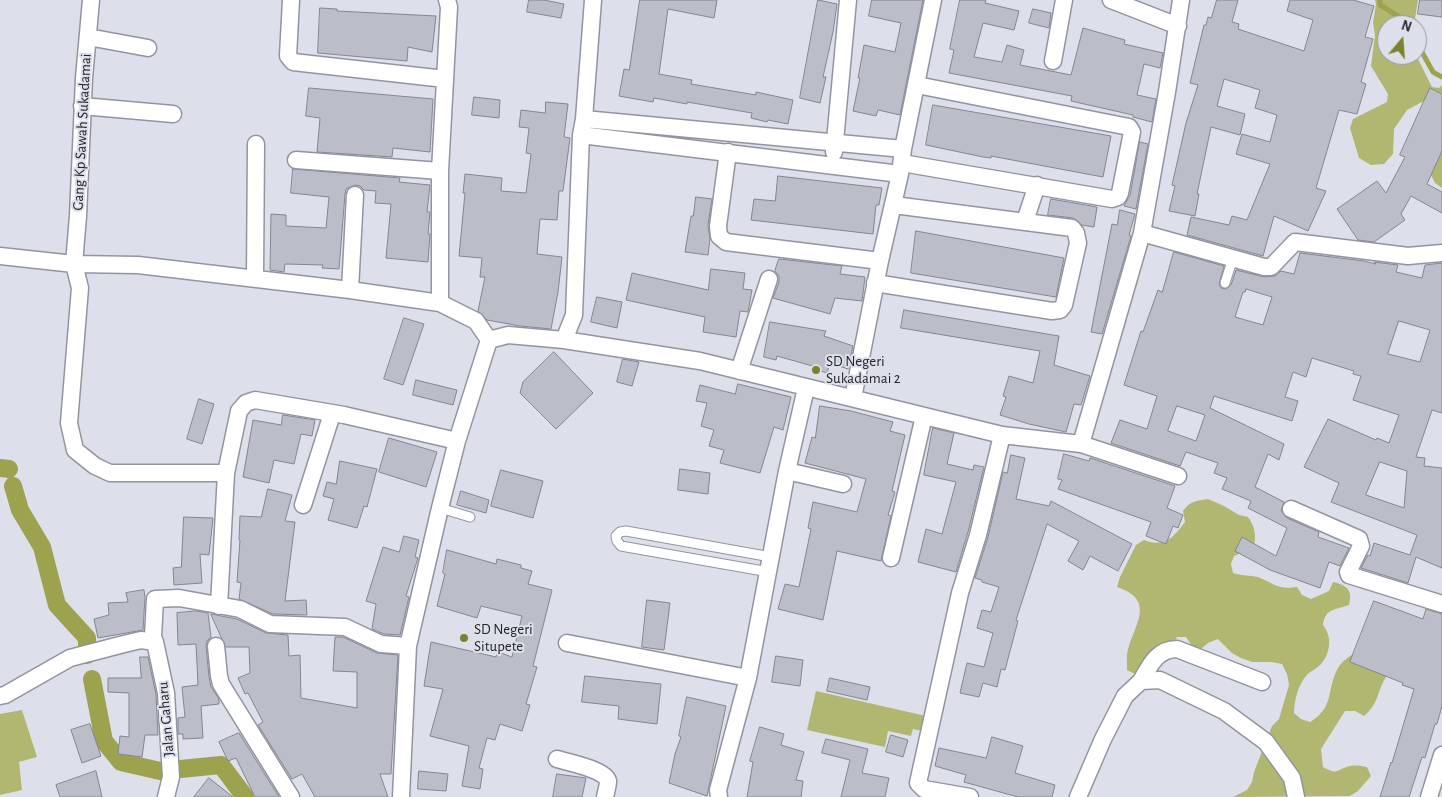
<!DOCTYPE html>
<style>
body{margin:0}
#map{position:relative;width:1442px;height:797px;overflow:hidden;background:#dde0eb;font-family:"Alegreya Sans",sans-serif}
canvas{display:block}
.north{position:absolute;left:1377px;top:15px;width:50px;height:50px;box-sizing:border-box;background:#dde0eb;border:1px solid #93959d;border-radius:50%;rotate:18deg;font-size:14px;font-weight:700;line-height:20px;text-align:center;color:#242529}
.north::after{content:'';display:block;margin:auto;width:18px;height:22px;background:#7c812b;clip-path:polygon(50% 0,100% 100%,50% 72%,0 100%)}
</style>
<div id="map">
<canvas width="1442" height="797"></canvas>
<div class="north">N</div>
</div>
<script>
const context = document.querySelector('canvas').getContext('2d');
context.lineJoin = 'round';
function paint(path, color) {
  context.fillStyle = color;
  context.fill(path, 'evenodd');
}
function strokePath(path, color, width, dash) {
  context.strokeStyle = color;
  context.lineWidth = width;
  context.lineCap = dash ? 'butt' : 'round';
  context.setLineDash(dash || []);
  context.stroke(path);
}
function write(font, color, halo, rows, align = 'center') {
  context.font = font + ' "Alegreya Sans",sans-serif';
  context.lineWidth = 4;
  context.setLineDash([]);
  context.textBaseline = 'middle';
  context.strokeStyle = halo;
  context.fillStyle = color;
  for (const [text, x, y, turn = 0] of rows) {
    context.save();
    context.translate(x, y);
    context.rotate((+turn || 0) * Math.PI / 180);
    context.textAlign = isNaN(turn) ? turn : align;
    if (halo) context.strokeText(text, 0, 0);
    context.fillText(text, 0, 0);
    context.restore();
  }
}
paint(new Path2D(`
 M1375,0h43l-4,25h-27v30h29l16,32 7,1 3,-3v21l-18,-5 -17,9 -13,19 -1,25 -9,10 -13,1 -12,-7 -9,-30 3,-9 34,-17 1,-8 -17,-28 4,-31 -2,-12 3,-19z
 M1442,149v39l-7,-5 -6,-12z
 M1208,499l16,7 15,9 9,2c8,11 9,22 4,34l-9,1 -9,4 -3,8 2,9c9,3 16,2 25,4 16,6 18,13 39,10l5,8 9,4 18,-8 4,-9c14,3 20,8 16,23 -13,5 -24,3 -26,20 9,11 8,28 -2,39 -4,5 -11,7 -15,12 -8,9 -12,25 -12,37l7,6 9,3c25,-15 16,-32 28,-54 4,-7 12,-12 18,-16l41,22 -11,3c-10,16 -6,25 -22,39l-9,-5h-10l-24,38 2,18c16,9 13,2 27,-1 5,-1 12,0 17,1l4,9 -13,15 -8,5 -117,1 14,-7 5,-8 2,-10 18,-46 7,-7 10,-34 -2,-11 -5,-10 -11,-2h-19l-11,-4 -9,-5 -14,-14 -10,4 -7,6 -9,-3 -6,-9h-9l-4,8 -36,30 -10,-5c0,-8 -1,-16 2,-24 8,-24 25,-47 -12,-59l3,-10 16,-32 8,-5c20,8 30,-3 41,-18l-2,-11c7,-10 13,-10 25,-12z
 M816,691l110,25 -4,15 -9,-2 -2,7 -23,-5 -3,16 -78,-17z
 M22,710l15,47 -18,5 3,28 -22,5v-81z`), '#b1b771');
strokePath(new Path2D(`
 M1380,0v5l23,14 4,6
 M1417,43l16,29 9,5`), '#9da24e', 5);
strokePath(new Path2D(`
 M0,468l9,1
 M13,486l7,24 22,37 15,58 30,33v17
 M92,679l12,62 17,21 39,9 61,-6 24,32`), '#9da24e', 18);
const building = new Path2D(`
 M529,0h15l20,4 -3,14 -34,-6z
 M640,0h77l-3,18 -46,-9 -9,65 33,6 -1,4 65,11v-3l37,8 -5,24 -20,-4 -1,2 -16,-4 1,-5 -65,-11v2l-33,-6 -1,4 -34,-6 5,-27 5,1z
 M818,0l19,4 -4,28 -10,45h3l-6,26 -20,-5z
 M872,0h51l-23,115 -22,-5 -2,6 -23,-5 7,-33h-2l6,-33 31,7 6,-29 -32,-7z
 M960,0h26l-1,3 34,8 -5,19 -31,-7 -9,34 28,5 5,-17 17,5 -4,15 51,10 12,-47 42,12 -1,4 39,9 -3,15 -16,-4 -7,31 19,4 -4,23 -19,-5v-2l-62,-14 1,-5 -123,-23 5,-23 -4,-1z
 M1217,0h21l-6,22 7,2 -1,5 66,22 9,-31 -26,-9 3,-11h63l21,6 -9,31 8,2 -12,43 5,2 -9,30 -18,-4 -23,78 10,3 -18,40 -34,-15 -11,40 -76,-21 4,-18 38,8 3,-9 15,4 23,-56 -34,-10 6,-20 28,8 7,-27 -22,-7 5,-18 -36,-11 -7,27 28,8 -5,21 -29,-8 -14,67h2l-4,22 -26,-5 6,-25 -3,-1 14,-62 12,-38 -8,-2 14,-58h2l2,-8 3,1z
 M1420,0h22v17l-24,-3z
 M320,8l17,1v2l99,5 -4,36 -24,-5 -1,14 -89,-8z
 M1033,9l18,4 -2,15 -20,-5z
 M309,88l124,11 -3,53 -37,-4 -1,9 -75,-5 3,-34 -14,-2z
 M1430,88l12,6v57l-15,33 15,8v21l-31,-17 -10,18 4,6 -31,22 -16,-2 -21,-31 40,-28 9,12 19,-36 -5,-2z
 M474,97l26,3 -1,18 -27,-3z
 M546,102l22,2 -4,33 6,1 -7,53h-4l-2,29 -17,-1 -3,35 25,3 -4,35 -7,37 -31,-3 -33,-6 -9,-9 7,-34h-5l2,-19 -23,-2 6,-63h-2l2,-19 37,4 -1,13 25,2 5,-39 -5,-1 3,-25 -10,-1 2,-17 24,3z
 M933,105l178,31 -8,41 -112,-21v2l-8,-1 -57,-12z
 M1140,142l8,2 -12,65 -12,-3 6,-11z
 M293,169l107,9 -1,4 31,3 -3,27h3l-2,22h2l-2,28 -42,-4 5,-54 -16,-1 1,-12 -12,-1 -4,-4 -5,-1 -9,4 -1,5 -6,75 -17,-1 1,-3 -38,-1 -1,8 -14,-2 1,-56 15,1v11l40,2 3,-31 -38,-4z
 M778,176l104,12 -3,17h-3l-3,29 -122,-14 3,-21 21,2z
 M696,197l16,2 -4,26 2,14 -2,16 -23,-3 6,-36h2z
 M1051,199l46,8 -3,20 -12,-2 -9,-7 -25,-3z
 M1120,210l15,4 -6,21 2,1 -29,98 -11,-2 21,-108 5,1z
 M916,231l148,27 -8,39 -145,-24z
 M1174,252l50,14 -5,18 2,4 5,1 5,-4 5,-15 28,7 11,-1 6,-5 13,3 6,-21 64,8 12,3 -2,-2 24,3 -2,7 26,6 3,-13 17,-2v150l-10,-3 -16,47 9,1 -1,8 18,2v100l-26,-11 -8,26 -47,-15 7,-13 2,1 4,-13 36,12 7,-20 -86,-33 8,-19 -35,-16 24,-48 48,21 1,-2 12,5 10,-28 -46,-15 8,-24 -8,-2 1,-3 -42,-13 -6,19 -13,-5 -8,25 13,4 -6,20 -78,-25 -4,12 74,36 -5,16 -11,-6 -13,33 29,15 -3,9 6,7 32,14 -1,5 31,11 -9,18 -11,-4 -9,26 -50,-18 -35,-19 7,-14 34,19 11,-28 -39,-20 3,-7 -29,-12 5,-11 -13,-5 4,-10 -32,-11 -6,14 -69,-23 9,-23 27,9 10,-33 -33,-11 17,-54 2,1 15,-42 4,2zM1246,289l26,8 -9,28 -28,-8 8,-25h2zM1399,321l31,9 -10,32 -32,-8zM1177,406l28,9 -9,26 -28,-10zM1380,462l27,9 -3,37 -38,-13z
 M779,259l63,7 -2,8 25,3 -3,24 -27,-3 -5,16 -57,-16 6,-16v-6l-4,-5z
 M711,269l34,4 -2,16 9,1 -4,22 -8,-1 -4,26 -33,-5 2,-15 -79,-17 6,-27 76,17z
 M597,297l25,5 -5,26 -26,-6z
 M904,310l155,26 -5,29 36,11 -9,29 -7,-1 -8,28 -37,-8 -29,-9 6,-18 -3,-1 6,-20 24,7 7,-32 -139,-23z
 M404,318l20,6 -21,61 -19,-6z
 M770,322l56,9 -2,5 29,10 -5,23 -18,-6 -3,10 -12,-4 1,-2 -39,-11 -1,4 -12,-3z
 M554,352l39,41 -37,36 -36,-36 3,-11z
 M623,359l16,3 -7,24 -15,-4z
 M416,380l41,10 -4,15 -40,-10z
 M738,384l53,13 -8,33 -9,-3 -14,46 -40,-10 4,-13 -15,-4 5,-16 -13,-4 6,-23 -11,-2 4,-16 35,9z
 M199,399l15,5 -12,40 -15,-5z
 M820,406l31,5 42,11 -3,9 15,4 -13,56 3,1 -7,23 3,1 -10,45 -44,-10 -14,69 -45,-11 7,-25 14,3 12,-58 -3,-1 5,-26 44,10 9,-33 -61,-16 7,-26 3,1z
 M283,415l32,5 -3,16 -11,-2 -7,30 -20,-4 -5,23 -26,-6 10,-57 28,5z
 M933,428l21,5 -7,31 26,6 1,-5 10,2 -16,65 -12,40 -38,-10 8,-33 16,5 14,-52 -32,-7z
 M389,438l48,14 -11,35 -47,-15z
 M1064,454l25,7 1,-3 85,28 -8,22 16,7 -5,13 -5,-2 -7,18 -20,-8 5,-14 -93,-33 4,-9 -4,-1z
 M1011,455l14,3 -9,41 33,7 2,-5 81,43 -14,27 -28,-15 -7,14 -15,-9 11,-20 -32,-17 -31,96 2,1 -13,49 -4,-1 -4,18 -14,-4 -4,14 -19,-4 7,-30 17,4 9,-34 -16,-5 5,-18 9,2 8,-25 -17,-5v-2l-7,-2 13,-41 15,-65 4,1z
 M340,461l37,8 -10,38 -3,-1 -7,22 -29,-8 6,-21 -11,-3 4,-14 9,2z
 M680,469l30,4 -2,21 -30,-4z
 M501,470l42,11 -10,37 -42,-12z
 M268,489l24,6 -7,26 10,1 -10,79 21,-1 1,15 -34,-1 -34,-15 2,-16 -4,-1 3,-42h-1l1,-24 21,1z
 M461,491l28,9 -3,13 -29,-8z
 M184,517l29,1 -4,37 -9,-1 2,29 -28,2 -1,-17 8,-1z
 M404,536l15,4 -4,17 3,1 -12,38 3,1 -9,38 -16,-1 -12,-5 4,-25 -10,-3 17,-54 16,5z
 M447,550l49,14 1,-5 24,6v3l11,3 -4,13 24,6 -19,76 4,1 -11,37 4,1 -8,26 -22,-7 -5,16 -8,-2 -8,30 4,1 -3,20 -18,-3 7,-40 -39,-10 13,-47 -19,-3 7,-44 65,15 2,-5 14,5 10,-41 -41,-10 -4,12 -40,-12 8,-32 -2,-1z
 M144,590l1,7 -2,33 -45,8 -4,-19 15,-4 -1,-12 20,-1 -2,-9z
 M647,600l23,3 -6,47 -22,-3z
 M1374,601l49,18 3,-10 16,5v92l-5,18h-2l-10,34 -3,-1 -13,40h-29l11,-35 1,1 22,-74 -12,-4 1,-2 -53,-21z
 M196,611l12,2 3,24 -4,4 -1,5 3,31 2,10 8,12v5l-18,2 2,32 -20,1v-5h-5v-16l7,-1 -3,-30 16,-2 -2,-41 -18,1 -1,-32z
 M211,614l26,5 29,14 22,2 1,21 11,-1 1,43 56,10v-36l-24,-1 2,-34h8l34,16 21,2 -7,119h-11l8,23h-73l-13,-23 -10,5 -34,-54 5,-3 -15,-29 -3,1 -7,-16 12,-5 -1,-26h-23z
 M776,656l27,4 -3,26 -28,-4z
 M140,657h8l8,37 2,41h-13l-3,22 -24,-3 2,-18 9,1v-44l-21,-1v-14h33z
 M585,676l76,8 -4,40 -39,-5 1,-13 -37,-4z
 M830,678l40,9 -3,13 -40,-9z
 M687,697l39,9 -19,90 -38,-13 6,-29 6,-17 -2,-1z
 M90,724l11,32 -19,7 -11,-33z
 M760,727l24,7 -3,11 23,7 -8,28 7,1 -2,16h-54l6,-35 -3,-1z
 M239,733l40,64h-24l-19,-39 -8,3 -9,-19z
 M891,735l17,5 -5,17 -17,-5z
 M992,737l31,9 -8,27 40,12 -3,12h-34l-54,-15 2,-7 -31,-9 4,-18 47,10z
 M826,739l42,10 -6,24 27,5 -4,19h-44l9,-37 -28,-7z
 M96,771l6,26h-42l-4,-12z
 M419,771l29,3 -2,17 -28,-2z
 M557,774l29,4 -4,19h-29z
 M209,778l24,19h-39z`);
paint(building, '#bbbdc8');
strokePath(building, '#838690', 1);
const lane = new Path2D(`
 M1225,283l8,-25
 M440,508l30,9
 M769,572l-148,-26 -4,-5 -1,-5 4,-4 6,-1 145,26`);
const street = new Path2D(`
 M91,0l-7,78 -6,138 -4,48 6,24 -11,135 6,27 20,16 15,7h116l13,-62 7,-8 9,-3 89,15 113,26
 M291,0l-3,56 5,6 152,17
 M1111,0l67,26
 M88,37l60,11
 M1053,61l11,-61
 M82,106l91,8
 M584,119l319,30
 M581,135l319,39
 M728,152l-10,74 1,10 7,6 154,19
 M834,152l14,-152
 M296,160l144,11
 M902,163l210,36 6,-2 2,-4 12,-61 -3,-5 -212,-42
 M1025,221l12,-36
 M1142,233l122,34h7l24,-25 113,14 34,-3
 M0,256l74,8 64,1 212,25 90,13 36,18 13,19
 M255,279l1,-135
 M875,283l177,28 8,-1 4,-5 14,-62 -2,-10 -4,-5 -178,-23
 M350,290l5,-95
 M440,303v-132l9,-164 -2,-7
 M564,340l136,21 302,74 79,9 61,-211 25,-141 14,-92
 M739,371l30,-92
 M853,398l27,-137 20,-87 3,-25 30,-149
 M1081,444l97,32
 M787,471l56,13
 M303,505l29,-91
 M1291,509l68,30 2,7 -13,26 1,3 93,29
 M891,558l33,-142
 M219,606l7,-133
 M155,642l11,51 5,84 -5,20
 M567,643l181,35
 M216,646l3,30 2,8 70,113
 M1141,681c9,-16 16,-32 36,-32l85,33
 M0,696l5,-1 65,-37 54,-14 17,-4 14,2 -2,-5 2,-38 24,-1 61,11 30,15 75,3 36,17 27,2
 M557,759c11,3 49,11 51,22 0,5 -2,11 -3,16
 M401,797l7,-151 32,-138 17,-67 32,-101 19,-5 56,5 10,-25 7,-180 3,-16 9,-119
 M719,797l-1,-7 30,-112 39,-207 19,-83
 M970,797l-46,-8 -6,-6 42,-190 18,-58 24,-100
 M1078,797l25,-58 22,-43 16,-15 19,-1 64,31 42,31 26,36 4,19
 M1429,797l13,-42`);
strokePath(lane, '#92959f', 11);
strokePath(street, '#92959f', 19);
strokePath(lane, '#fff', 9);
strokePath(street, '#fff', 16);
for (const [x, y, r, color] of [
 [816,370,5,"#7c812b"],
 [464,638,5,"#7c812b"]
]) {
  const dot = new Path2D();
  dot.arc(x, y, r, 0, 2 * Math.PI);
  context.fillStyle = color;
  context.fill(dot);
  strokePath(dot, '#dde0eb', 2);
}
write('15px', '#242529', '#dde0eb', [
 ["Gang Kp Sawah Sukadamai",82,132,-87],
 ["Jalan Gaharu",166,719,-95]
]);
write('15px', '#242529', '#dde0eb', [
 ["SD Negeri",826,361],
 ["Sukadamai 2",826,378],
 ["SD Negeri",474,629],
 ["Situpete",474,646]
], 'left');
</script>
